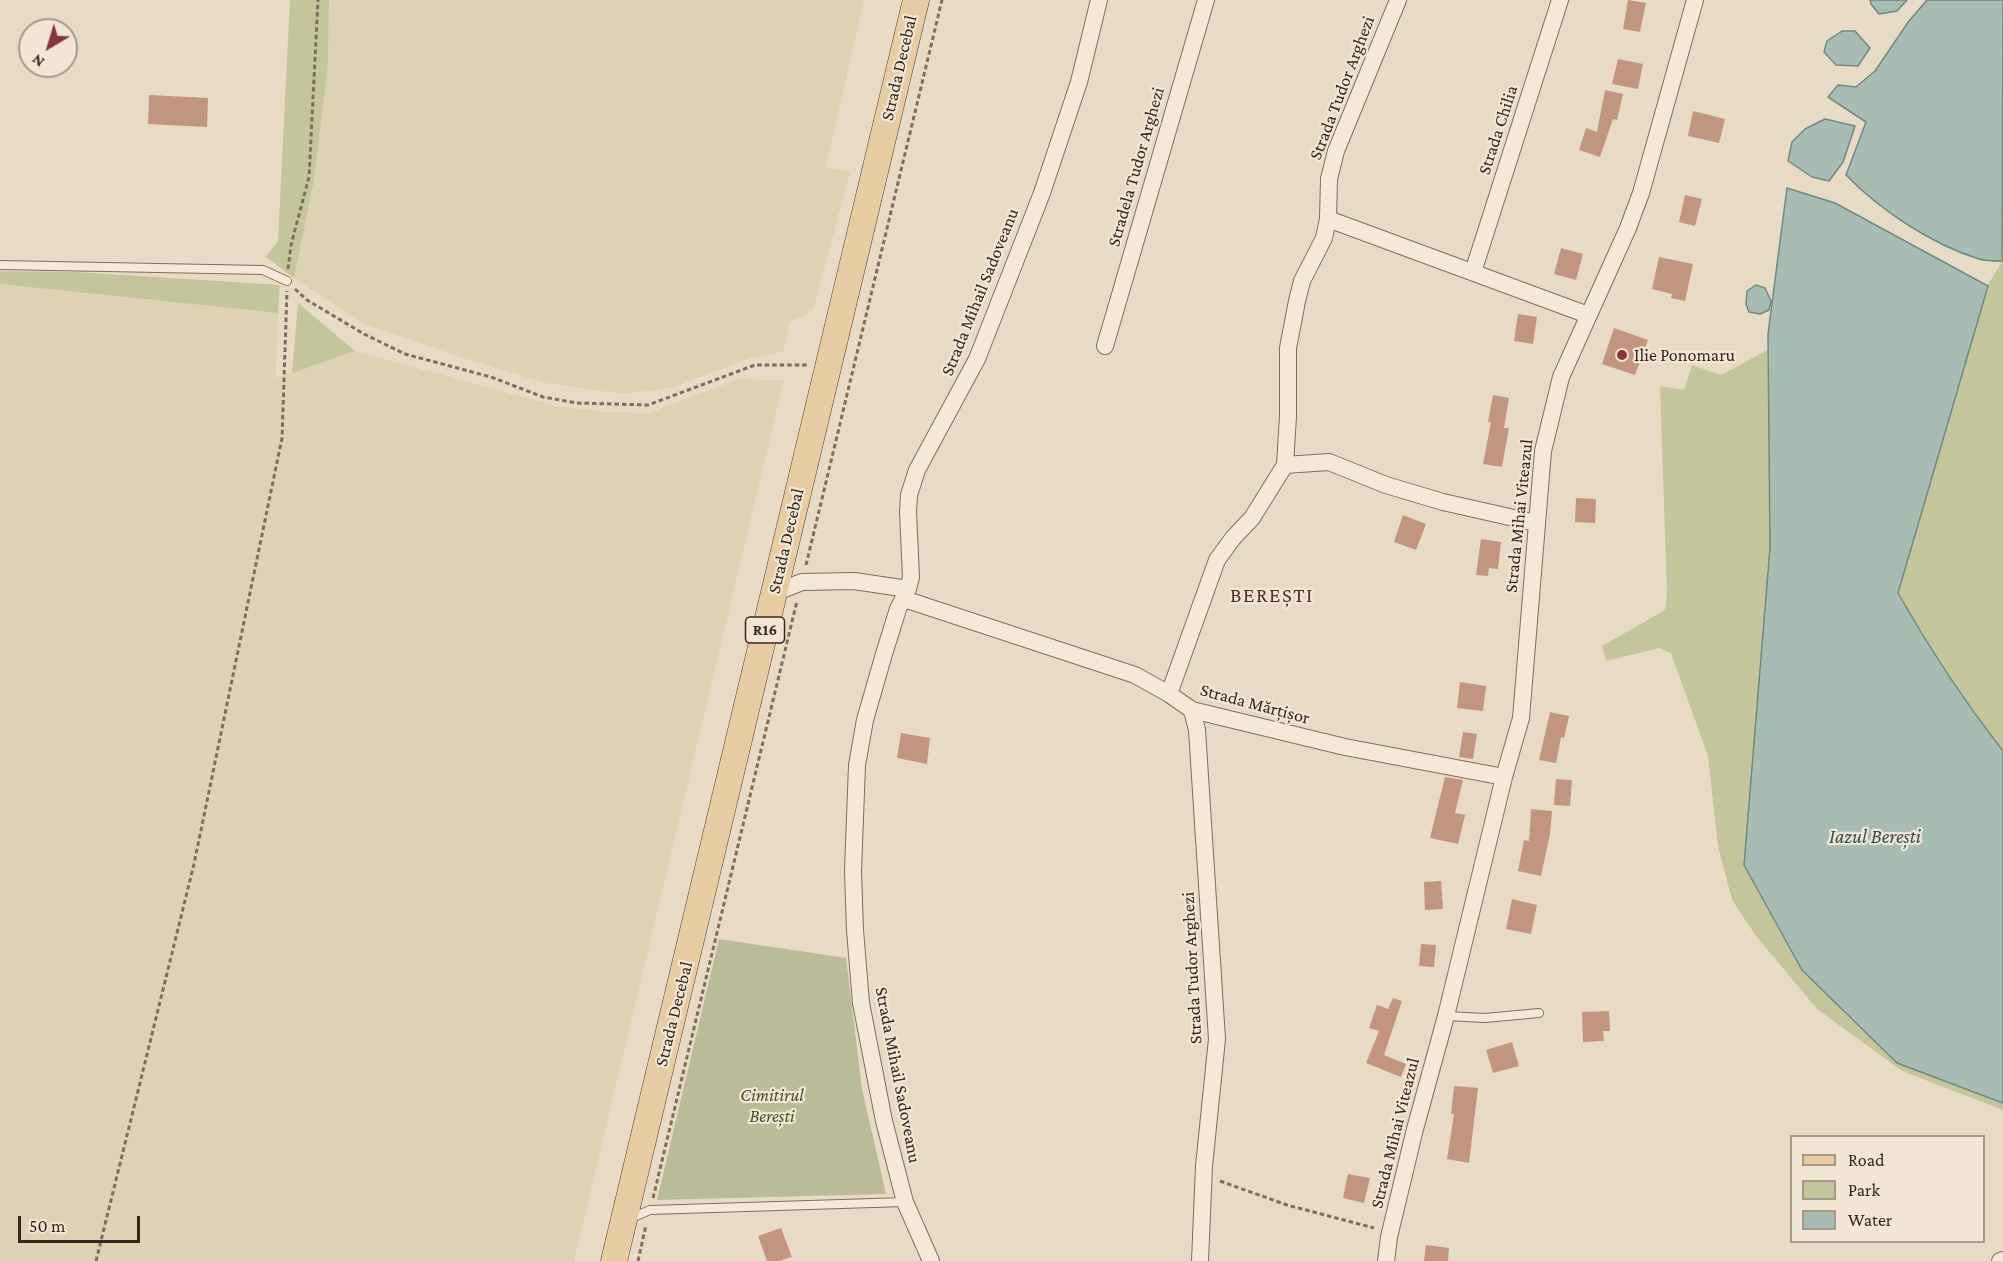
<!DOCTYPE html>
<meta charset="utf-8">
<style>
body{margin:0}
#map{position:relative;width:2003px;height:1261px;overflow:hidden;background:#e8dbc6;font-family:"Crimson Pro",serif}
canvas{display:block}
.legend{position:absolute;left:1790px;top:1135px;width:195px;height:108px;box-sizing:border-box;background:#f1e6d4;border:2px solid #a59a8c;margin:0;padding:8px 10px;list-style:none;font-size:18px;color:#332720}
.legend li{display:flex;align-items:center;gap:12px;height:30px}
.legend b{width:30px;border:2px solid #a59a8c}
.north{position:absolute;left:18px;top:18px;width:60px;height:60px;box-sizing:border-box;background:#f1e6d4;border:2px solid #a59a8c;border-radius:50%;rotate:218deg;font-size:16px;font-weight:700;line-height:24px;text-align:center;color:#332720}
.north::after{content:'';display:block;margin:auto;width:21px;height:27px;background:#89353e;clip-path:polygon(50% 0,100% 100%,50% 72%,0 100%)}
.scale{position:absolute;left:18px;top:1216px;width:122px;height:27px;box-sizing:border-box;border:3px solid #332720;border-top:0;padding-left:8px;font-size:18px;line-height:21px;white-space:nowrap;color:#332720;-webkit-text-stroke:4px #f1e6d4;paint-order:stroke}
</style>
<div id="map">
<canvas width="2003" height="1261"></canvas>
<ul class="legend">
<li><b style="height:8px;background:#e7cba2"></b>Road</li>
<li><b style="height:16px;background:#c4c59b"></b>Park</li>
<li><b style="height:16px;background:#a7bdb4"></b>Water</li>
</ul>
<div class="north">N</div>
<div class="scale">50 m</div>
</div>
<script>
const context = document.querySelector('canvas').getContext('2d');
context.lineJoin = 'round';
function paint(path, color) {
  context.fillStyle = color;
  context.fill(path, 'evenodd');
}
function strokePath(path, color, width, dash) {
  context.strokeStyle = color;
  context.lineWidth = width;
  context.lineCap = dash ? 'butt' : 'round';
  context.setLineDash(dash || []);
  context.stroke(path);
}
function write(font, color, halo, rows, align = 'center') {
  context.font = font + ' "Crimson Pro",serif';
  context.lineWidth = 4.5;
  context.setLineDash([]);
  context.textBaseline = 'middle';
  context.strokeStyle = halo;
  context.fillStyle = color;
  for (const [text, x, y, turn = 0] of rows) {
    context.save();
    context.translate(x, y);
    context.rotate((+turn || 0) * Math.PI / 180);
    context.textAlign = isNaN(turn) ? turn : align;
    if (halo) context.strokeText(text, 0, 0);
    context.fillText(text, 0, 0);
    context.restore();
  }
}
paint(new Path2D(`
 M329,0h535l-38,167 24,5 -37,139 -23,11 -7,30 -33,6 -78,30 -50,6 -77,-11 -82,-25 -101,-35 -68,-45 20,-98 14,-116z
 M0,284l278,29 -2,65 79,-27 202,55 51,6 40,1 90,-34 46,1 -210,881h-574z`), '#ddd3b4');
paint(new Path2D(`
 M290,0h39l-1,64 -14,116 -20,98 -28,-21 12,-16z
 M1927,0h76v1110l-101,-39 -85,-62 -61,-73 -24,-36 -14,-54 -10,-90 -37,-103 -12,-5 -53,13 -4,-15 63,-36 2,-17 -7,-207 24,4 8,-25 29,10 47,-25v-16l19,-146 48,15 152,83 15,-24c-7,-2 -16,-1 -23,-3 -48,-15 -99,-49 -133,-84l20,-53 -38,-25 10,-12 18,2 19,-16 34,-50z
 M0,271l76,1 204,13 -2,28 -278,-29z
 M298,303l57,48 -63,22z`), '#c4c59b');
paint(new Path2D(`
 M719,939l127,19 16,131 24,105 -229,6z`), '#babb99');
const water = new Path2D(`
 M1870,0h37l-10,11 -18,3 -8,-10z
 M1927,0h76l-1,261c-7,0 -16,0 -23,-2 -48,-15 -99,-49 -133,-84l20,-53 -38,-25 10,-12 18,2 19,-16 34,-50z
 M1842,31h13l15,17 -12,18 -22,-1 -12,-13 3,-11z
 M1825,119l30,7 -12,36 -14,19 -17,-4 -24,-16 4,-19 13,-13z
 M1787,188l48,15 153,83 -90,307c31,55 66,108 105,158v352l-106,-40 -95,-93 -58,-105 26,-317 -2,-214z
 M1756,285l9,3 6,13 -2,9 -9,4 -11,-2 -3,-8 1,-13z`);
paint(water, '#a7bdb4');
strokePath(water, '#6f8a80', 1.5);
paint(new Path2D(`
 M1628,0l18,3 -6,29 -17,-3z
 M1618,59l25,5 -5,25 -26,-5z
 M1605,90l18,4 -6,26 -4,-1 -13,38 -21,-7 7,-22 11,4z
 M149,95l59,3 -1,29 -59,-3z
 M1693,111l32,8 -6,24 -31,-7z
 M1685,195l17,4 -7,27 -16,-4z
 M1561,248l22,6 -7,26 -22,-6z
 M1659,257l34,7 -8,37 -14,-3 1,-4 -20,-5z
 M1518,314l19,3 -4,27 -19,-3z
 M1614,328l34,12 -13,35 -33,-11z
 M1493,395l16,3 -5,30h5l-7,39 -19,-3 8,-42h-3z
 M1576,498l20,1 -1,24 -20,-1z
 M1403,515l23,9 -10,26 -22,-8z
 M1481,539l20,3 -3,27 -9,-1 -1,8 -12,-1z
 M1460,682l26,4 -3,25 -26,-3z
 M1550,712l19,4 -5,22 -3,-1 -5,26 -17,-3z
 M1463,732l14,2 -4,25 -14,-2z
 M901,733l29,5 -3,26 -30,-6z
 M1445,777l18,3 -8,33 10,2 -7,29 -28,-6z
 M1556,779l16,1 -2,26 -16,-1z
 M1531,809l21,2 -2,23 -9,42 -23,-5 6,-31 5,1z
 M1441,881l2,28 -18,1 -1,-28z
 M1512,899l25,6 -6,29 -25,-5z
 M1421,944l15,1 -2,22 -15,-1z
 M1393,998l9,3 -18,54 22,9 -5,13 -35,-14 13,-32 -10,-3 8,-23 11,4z
 M1609,1011l1,20h-7l1,10 -21,1 -1,-30z
 M1512,1042l7,24 -26,7 -7,-23z
 M1454,1086l24,2 -9,75 -22,-4 7,-45h-3z
 M1348,1174l22,4 -6,25 -21,-5z
 M781,1228l11,29 -13,4h-12l-9,-25z
 M1426,1245l23,3 -1,13h-24z`), '#c29580');
const lane = new Path2D(`
 M0,265l263,5 24,11
 M1446,1016l39,2 54,-5
 M629,1219l21,-9 255,-8`);
const street = new Path2D(`
 M1328,219l260,96
 M1473,272l87,-272
 M1105,346l101,-346
 M1285,465l44,-3 57,23 57,17 93,21
 M774,593l28,-11 52,-1 54,8
 M904,599l231,76 34,19 23,16 153,37 159,30
 M1169,694l48,-134 16,-22 19,-20 33,-53 3,-49v-68l9,-47 5,-20 22,-43 4,-19 1,-40 7,-28 62,-151
 M1192,710l5,20 20,309 -13,127 -4,95
 M931,1261l-26,-59 -21,-81 -23,-118 -6,-73 -2,-59 4,-106 8,-45 19,-66 14,-45 10,-20 3,-12 -3,-65 1,-17 8,-25 60,-111 65,-166 37,-111 20,-82
 M1386,1261l3,-24 26,-108 31,-113 58,-239 17,-59 22,-267 18,-74 67,-149 13,-35 54,-193
 M2000,1261l3,-1`);
const primary = new Path2D(`
 M614,1261l302,-1261`);
strokePath(lane, '#816d5e', 10);
strokePath(street, '#816d5e', 18);
strokePath(primary, '#503d31', 27);
strokePath(new Path2D(`
 M288,269l3,-24 18,-68 9,-177
 M295,289l12,11 57,34 41,20 86,23 52,20 34,6 71,2 107,-40h52
 M806,565l136,-565
 M1220,1181l67,24 87,23
 M653,1198l144,-597
 M96,1261l98,-397 88,-426 5,-147
 M638,1261l8,-36`), '#816d5e', 3, [4.5, 3]);
strokePath(lane, '#f4e9d8', 8);
strokePath(street, '#f4e9d8', 16);
strokePath(primary, '#e7cba2', 26);
for (const [x, y, r, color] of [
 [1622,355,6,"#89353e"]
]) {
  const dot = new Path2D();
  dot.arc(x, y, r, 0, 2 * Math.PI);
  context.fillStyle = color;
  context.fill(dot);
  strokePath(dot, '#f1e6d4', 2);
}
for (const [x, y, w] of [
 [765,630,39]
]) {
  const box = new Path2D();
  box.roundRect(x - w / 2, y - 13, w, 26, 4.5);
  context.fillStyle = '#f1e6d4';
  context.fill(box);
  strokePath(box, '#332720', 1.5);
}
write('bold 16px', '#332720', null, [
 ["R16",765,630]
]);
write('18px', '#332720', '#f1e6d4', [
 ["Strada Decebal",899,68,-77],
 ["Strada Tudor Arghezi",1342,88,-69],
 ["Strada Chilia",1498,130,-72],
 ["Stradela Tudor Arghezi",1136,167,-74],
 ["Strada Mihail Sadoveanu",980,292,-68],
 ["Strada Mihai Viteazul",1519,516,-84],
 ["Strada Decebal",786,541,-77],
 ["Strada Mărțișor",1255,704,15],
 ["Strada Tudor Arghezi",1192,968,-93],
 ["Strada Decebal",674,1014,-76],
 ["Strada Mihail Sadoveanu",898,1075,79],
 ["Strada Mihai Viteazul",1395,1133,-76]
]);
write('18px', '#332720', '#f1e6d4', [
 ["Ilie Ponomaru",1634,355]
], 'left');
write('italic 18px', '#484d29', '#f1e6d4', [
 ["Cimitirul",772,1095],
 ["Berești",772,1116]
]);
write('italic 20px', '#31514c', '#f1e6d4', [
 ["Iazul Berești",1875,837]
]);
context.letterSpacing = '1.5px';
write('21px', '#5b2b24', '#f1e6d4', [
 ["BEREȘTI",1272,596]
]);
context.letterSpacing = '0px';
</script>
